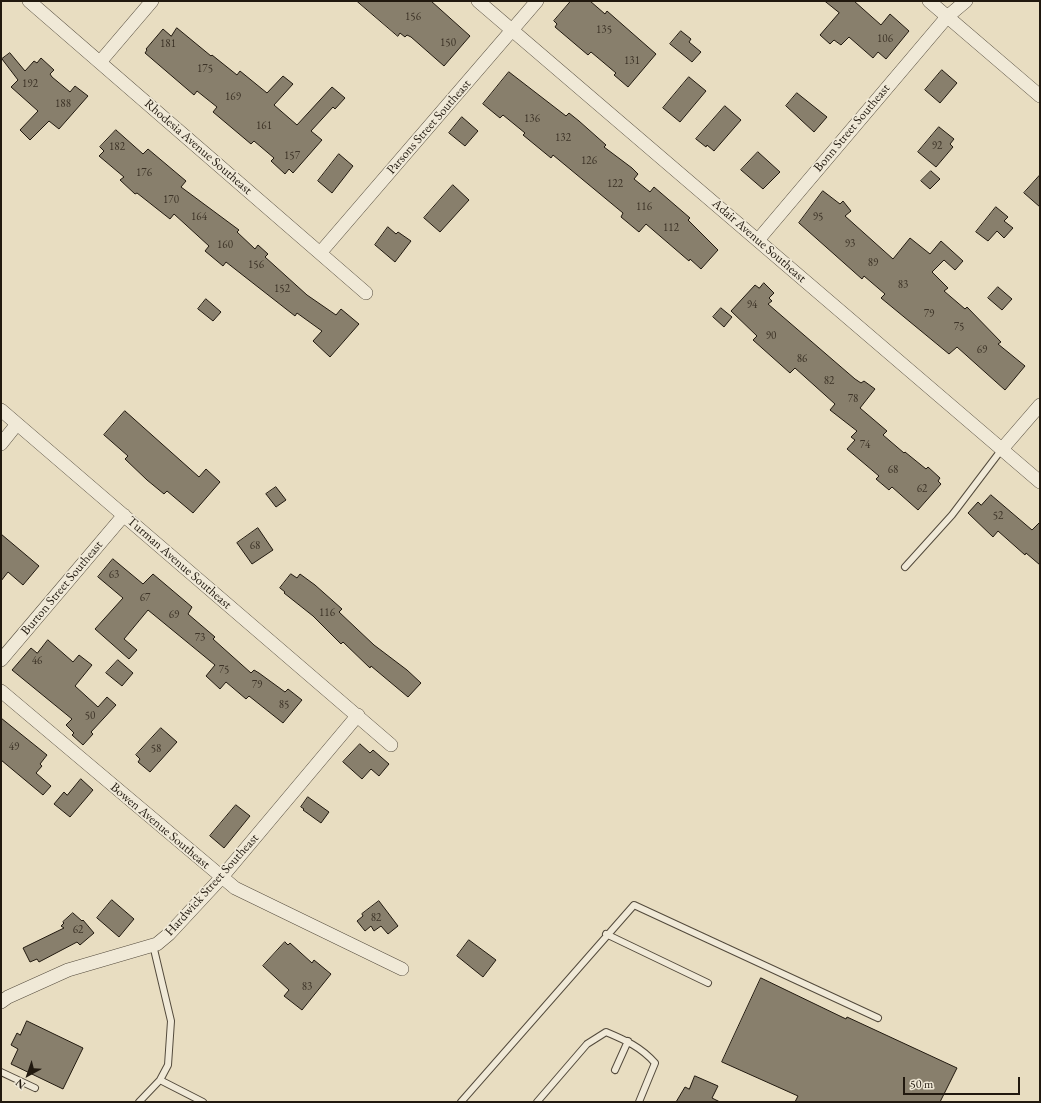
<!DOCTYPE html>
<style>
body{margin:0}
#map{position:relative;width:1041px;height:1103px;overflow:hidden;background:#e8ddc1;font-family:"EB Garamond",serif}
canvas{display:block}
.frame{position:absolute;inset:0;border:2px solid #21190f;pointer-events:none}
.north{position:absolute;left:8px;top:1055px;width:40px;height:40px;-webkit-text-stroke:3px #f0e9d7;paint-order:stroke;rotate:220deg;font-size:11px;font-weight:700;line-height:16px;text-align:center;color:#21190f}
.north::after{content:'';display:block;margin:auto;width:14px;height:18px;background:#21190f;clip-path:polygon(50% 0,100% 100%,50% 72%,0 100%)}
.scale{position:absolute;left:903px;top:1077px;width:117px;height:18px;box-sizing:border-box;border:2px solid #21190f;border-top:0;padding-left:5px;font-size:12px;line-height:14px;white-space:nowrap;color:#21190f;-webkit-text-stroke:3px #f0e9d7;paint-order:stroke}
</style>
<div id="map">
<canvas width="1041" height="1103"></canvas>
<div class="frame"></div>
<div class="north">N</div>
<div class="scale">50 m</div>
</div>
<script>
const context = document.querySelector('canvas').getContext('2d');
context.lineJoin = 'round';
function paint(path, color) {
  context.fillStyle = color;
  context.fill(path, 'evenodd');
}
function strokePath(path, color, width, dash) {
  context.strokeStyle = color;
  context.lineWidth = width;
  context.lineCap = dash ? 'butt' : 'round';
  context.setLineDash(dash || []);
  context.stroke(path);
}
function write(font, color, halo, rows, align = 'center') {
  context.font = font + ' "EB Garamond",serif';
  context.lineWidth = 3.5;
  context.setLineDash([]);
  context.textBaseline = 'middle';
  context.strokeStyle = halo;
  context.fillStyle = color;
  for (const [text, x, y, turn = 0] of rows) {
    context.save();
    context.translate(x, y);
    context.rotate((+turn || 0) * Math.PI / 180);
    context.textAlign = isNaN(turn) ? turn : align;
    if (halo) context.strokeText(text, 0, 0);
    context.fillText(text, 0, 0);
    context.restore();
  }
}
const building = new Path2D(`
 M357,1h74l39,35 -26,30 -33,-29 -4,-2 -2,2 -5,-4 -2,3z
 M571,1h19l15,13 2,-3 49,43 -28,33 -14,-12 2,-2 -25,-21 -3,3 -33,-28 2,-3 -3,-3z
 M825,1h29l27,24 9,-11 19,17 -23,28 -8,-7 -5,6 -24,-21 -8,8 -7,-5 -4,4 -10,-9 19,-22z
 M177,28l34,28 1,-1 25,20 3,-4 27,22 16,-17 10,8 -19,21 23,20 35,-38 13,11 -10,11 -2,-2 -22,24 11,9 -29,33 -4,-4 -4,5 -14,-13 3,-3 -20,-17 -3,3 -38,-32 4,-5 -20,-16 -3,4 -49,-42 2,-3 -1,-1 17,-20 8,7z
 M681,31l10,8 -2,3 12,10 -9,10 -22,-18z
 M10,53l15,18 9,-10 3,2 4,-5 13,12 -4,4 2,3 18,15 5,-6 13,10 -29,33 -10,-8 -19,19 -10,-10 18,-19 -27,-24 7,-7 -16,-21z
 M942,70l15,13 -17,20 -15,-13z
 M509,72l57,44 3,-3 10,8 27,24 -2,2 28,21 6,6 -4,5 16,13 4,-5 36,31 -2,2 30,30 -17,19 -11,-10 -1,2 -43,-37 -7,8 -18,-15 2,-4 -70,-58 -2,3 -28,-23 2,-2 -22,-18 -3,3 -17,-14z
 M689,77l17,14 -26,31 -17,-14z
 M797,93l30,24 -13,15 -28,-26z
 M725,106l16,14 -27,31 -7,-6 -1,2 -10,-8z
 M462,117l16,14 -13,15 -16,-13z
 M939,127l15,12 -4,5 3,3 -17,20 -18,-15z
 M116,130l27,24 5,-5 38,32 -5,6 58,43 -2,2 18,17 3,-4 10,9 -3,3 42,38 29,20 5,-6 18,15 -29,33 -17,-16 9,-10 -25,-18 -2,3 -69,-54 -3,4 -18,-15 4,-5 -35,-32 -4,5 -33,-26 -2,1 -15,-14 4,-3 -25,-21 5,-5 -4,-4z
 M758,152l22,20 -17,17 -22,-19z
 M339,154l14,12 -21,27 -14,-12z
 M931,171l9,8 -10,10 -9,-8z
 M1040,175v32l-16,-14z
 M453,185l16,15 -29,32 -16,-14z
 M823,191l17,13 3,-3 8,10 -6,5 48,43 17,-21 20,16 11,-13 22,20 -8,9 -11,-10 -12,12 16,16 -4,3 21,18 2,-2 34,35 -3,2 27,22 -20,24 -48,-43 -8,7 -68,-56 4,-4 -21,-18 -2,3 -63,-56z
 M996,207l12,10 -4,4 9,7 -9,10 -7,-7 -9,10 -12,-9z
 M388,227l8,7 2,-2 13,9 -16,21 -20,-17z
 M764,283l10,10 -5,5 3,3 -4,3 87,75 6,4 3,-2 11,8 -15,19 27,23 -4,4 21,18 1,-1 21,17 2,-2 12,11 -2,3 3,3 -23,26 -26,-23 -3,3 -13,-11 3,-3 -32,-27 8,-9 -4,-3 6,-6 -27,-21 5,-6 -40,-36 -5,5 -37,-33 4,-4 -26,-25 24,-26 4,3z
 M998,287l14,12 -10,11 -14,-12z
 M206,299l15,13 -8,9 -15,-12z
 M721,308l11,9 -8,10 -11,-10z
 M125,411l74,66 7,-8 14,13 -27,31 -26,-22 -3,3 -17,-14 -22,-21 3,-3 -24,-21z
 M276,487l10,13 -10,7 -10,-13z
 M991,495l41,35 8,-8v43l-14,-12 -1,2 -27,-24 -5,6 -25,-24 10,-11 3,3z
 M258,528l15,22 -21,14 -15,-21z
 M1,534l38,32 -16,19 -15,-13 -7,9z
 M113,559l30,25 10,-10 39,33 -4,7 27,23 -2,2 38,34 3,-3 5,3 26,19 3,-3 14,11 -19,23 -34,-27 -3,3 -20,-17 -6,7 -14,-13 9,-11 -67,-55 -24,29 13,11 -8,9 -34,-30 28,-31 -25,-21z
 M291,574l6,4 3,-4 15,11 27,24 -3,3 35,33 33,25 14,13 -13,14 -37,-31 -1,2 -27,-26 -2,2 -28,-28 -29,-23 1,-1 -5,-4z
 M48,640l25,22 6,-7 13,10 -17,21 23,21 9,-10 9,8 -25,27 2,2 -10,11 -11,-10 2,-2 -8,-8 6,-6 -60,-49 19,-22 6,5z
 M118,660l15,13 -11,13 -16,-13z
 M1,718l46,37 -7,9 2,2 -6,7 15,13 -8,9 -42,-35z
 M161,728l16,14 -27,30 -12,-10 2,-3 -4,-4z
 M360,744l10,9 3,-3 16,14 -10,12 -8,-7 -9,10 -19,-17z
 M81,779l12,11 -23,27 -16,-13 10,-12 3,3z
 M308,797l21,15 -8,11 -18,-13 1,-1 -3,-2z
 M236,805l14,11 -26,32 -14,-12z
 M112,900l22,19 -15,18 -22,-19z
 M379,901l19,25 -10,8 -7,-8 -7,5 -3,-5 -6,5 -8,-10 6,-5 -1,-2z
 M73,913l9,8 1,-1 11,13 -14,12 -3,-3 -38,20 -2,-3 -7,3 -7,-14 41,-20 -3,-2 3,-3 -1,-1z
 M469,940l27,20 -13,17 -26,-21z
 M285,942l3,3 2,-2 22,20 2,-3 17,14 -29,36 -18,-14 5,-6 -26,-24z
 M761,978l85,41 1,-2 110,51 -17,34h-145l3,-6 -76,-34z
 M27,1021l56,27 -20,41 -52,-25 7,-15 -7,-4 6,-12 3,2z
 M695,1076l23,10 -6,12 8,4h-44l9,-15 4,2z`);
paint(building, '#887f6c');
strokePath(building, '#21190f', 1);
const lane = new Path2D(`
 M905,567l47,-52 50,-66
 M606,934l102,49
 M615,1070l13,-29
 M1,1072l34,16
 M160,1080l43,22
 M139,1102l21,-22 8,-15 3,-44 -18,-76
 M461,1102l173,-197 244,113
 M537,1102l50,-58 19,-12c19,8 35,15 49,31l-16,39`);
const street = new Path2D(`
 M29,1l337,292
 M478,1l562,481
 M929,1l111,95
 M100,62l52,-61
 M758,240l189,-223 19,-16
 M320,253l217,-252
 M1,410l390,335
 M1,444l16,-20
 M1002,449l38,-44
 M1,660l123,-145
 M1,691l234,197 167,81
 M1,1002l7,-5 60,-27 89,-26 12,-10 52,-56 137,-163`);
strokePath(lane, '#534a3c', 8);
strokePath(street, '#534a3c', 14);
strokePath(lane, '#f0e9d7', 6);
strokePath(street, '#f0e9d7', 13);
write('11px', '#3b3226', null, [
 ["156",413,17],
 ["135",604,30],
 ["106",885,39],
 ["150",448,43],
 ["181",168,44],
 ["131",632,61],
 ["175",205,69],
 ["192",30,84],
 ["169",233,97],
 ["188",63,104],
 ["136",532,119],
 ["161",264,126],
 ["132",563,138],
 ["92",937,146],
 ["182",117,147],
 ["157",292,156],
 ["126",589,161],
 ["176",144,173],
 ["122",615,184],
 ["170",171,200],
 ["116",644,207],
 ["164",199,217],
 ["95",818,217],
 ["112",671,228],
 ["93",850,244],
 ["160",225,245],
 ["89",873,263],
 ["156",256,265],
 ["83",903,285],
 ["152",282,289],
 ["94",752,305],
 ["79",929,314],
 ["75",959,327],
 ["90",771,336],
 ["69",982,350],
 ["86",802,359],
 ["82",829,381],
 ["78",853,399],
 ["74",865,445],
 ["68",893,470],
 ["62",922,489],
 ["52",998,516],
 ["68",255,546],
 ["63",114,575],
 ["67",145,598],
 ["116",327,613],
 ["69",174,615],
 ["73",200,638],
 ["46",37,661],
 ["75",224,670],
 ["79",257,685],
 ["85",284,705],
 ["50",90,716],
 ["49",14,747],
 ["58",156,749],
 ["82",376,918],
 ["62",78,930],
 ["83",307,987]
]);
write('13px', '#21190f', '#f0e9d7', [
 ["Parsons Street Southeast",429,127,-49],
 ["Bonn Street Southeast",852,128,-50],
 ["Rhodesia Avenue Southeast",198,147,41],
 ["Adair Avenue Southeast",759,241,41],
 ["Turman Avenue Southeast",179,563,41],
 ["Burton Street Southeast",62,588,-50],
 ["Bowen Avenue Southeast",160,826,40],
 ["Hardwick Street Southeast",212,885,-48]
]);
</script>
